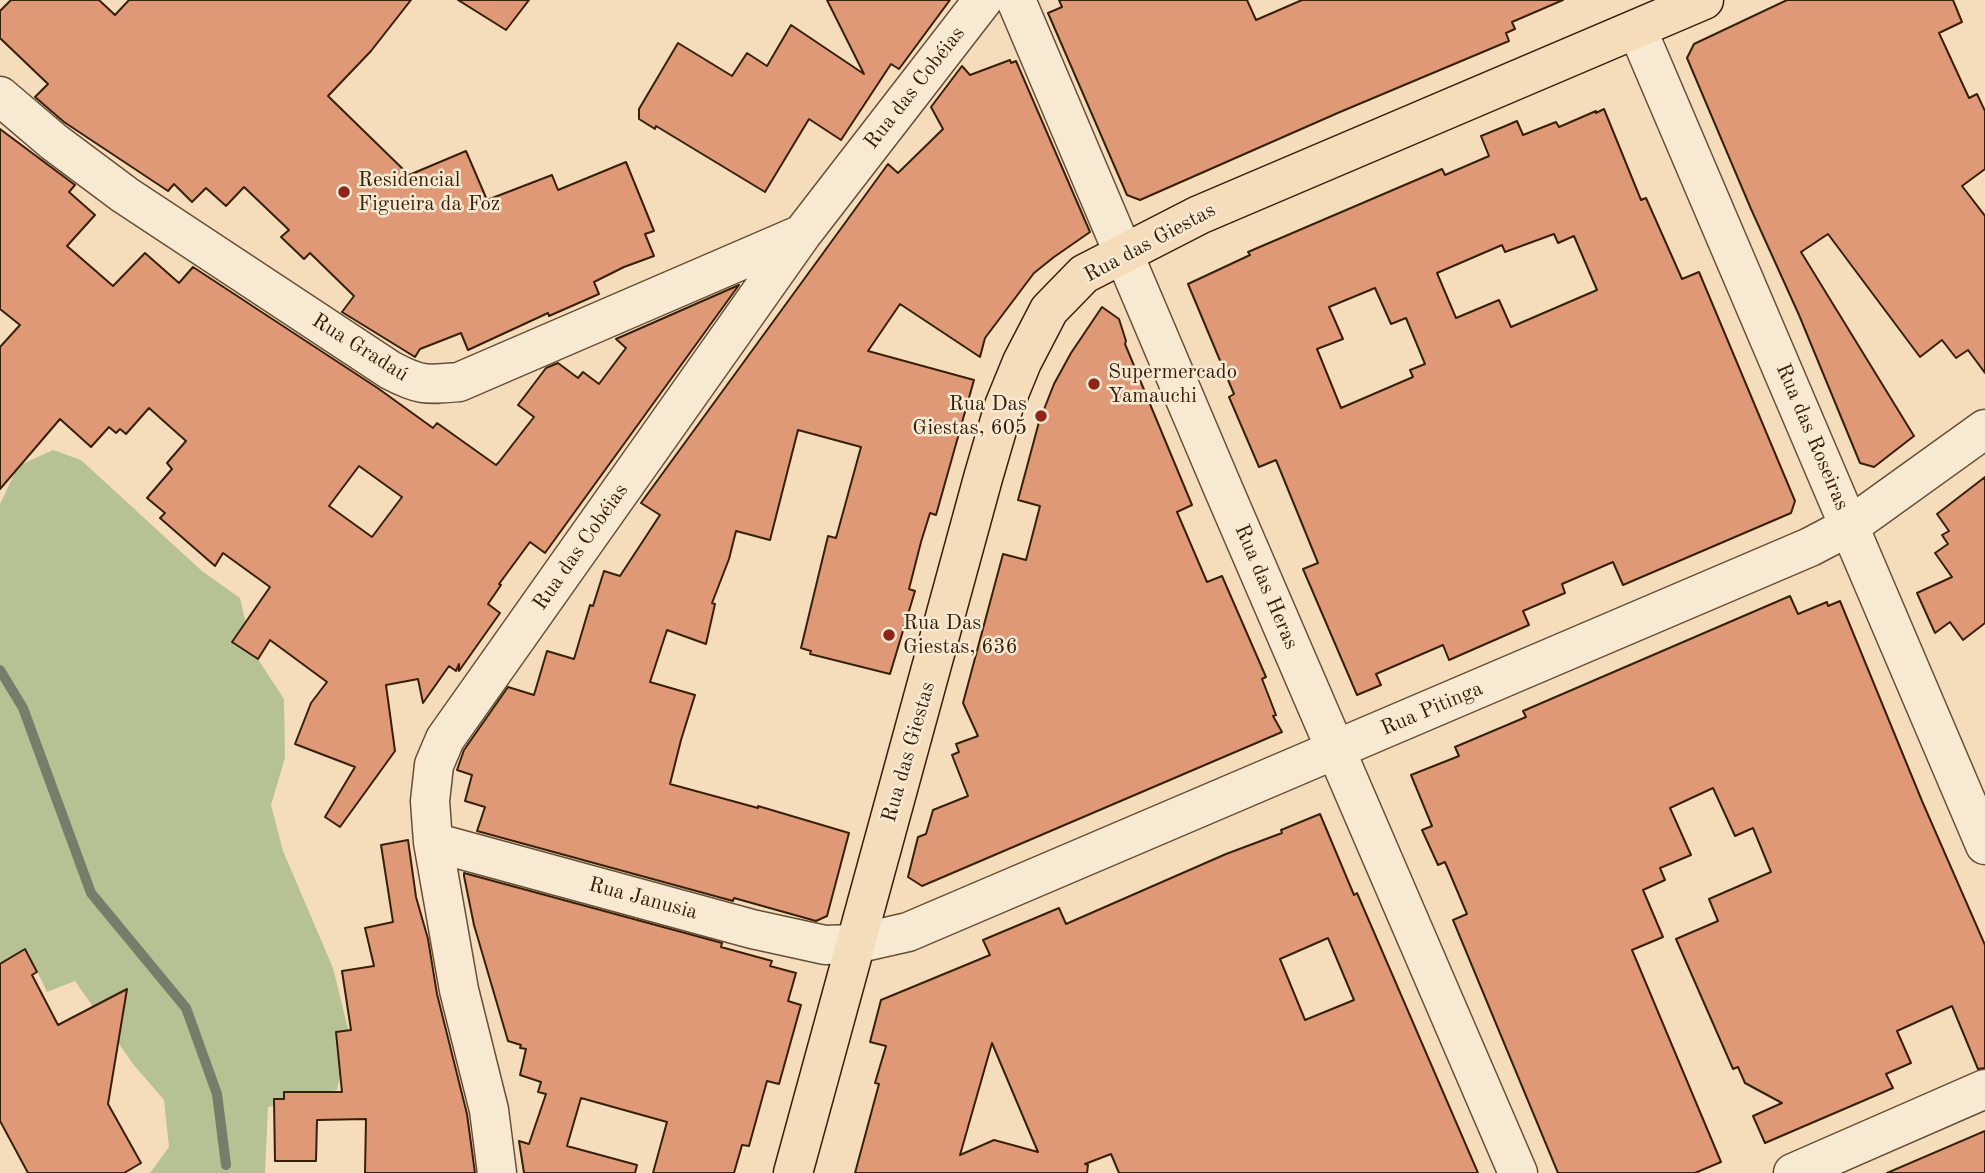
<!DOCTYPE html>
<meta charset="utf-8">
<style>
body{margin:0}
canvas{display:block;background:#f5ddbc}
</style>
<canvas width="1985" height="1173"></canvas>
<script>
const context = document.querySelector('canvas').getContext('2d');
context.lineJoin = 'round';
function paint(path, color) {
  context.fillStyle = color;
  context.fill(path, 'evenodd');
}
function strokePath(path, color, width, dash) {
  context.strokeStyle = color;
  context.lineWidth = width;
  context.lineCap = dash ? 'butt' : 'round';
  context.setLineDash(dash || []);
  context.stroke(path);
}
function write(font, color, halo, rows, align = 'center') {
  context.font = font + ' "Old Standard TT",serif';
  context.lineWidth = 5;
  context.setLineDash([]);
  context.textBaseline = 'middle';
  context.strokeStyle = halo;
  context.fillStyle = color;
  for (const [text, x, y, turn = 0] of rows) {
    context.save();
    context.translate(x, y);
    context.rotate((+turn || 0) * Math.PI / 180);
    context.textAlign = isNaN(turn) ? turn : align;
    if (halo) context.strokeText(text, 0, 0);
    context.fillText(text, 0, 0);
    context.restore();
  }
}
paint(new Path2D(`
 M53,450l28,10 121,111 38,27 12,52 32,49 1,59 -14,47 12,46 50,117 16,65 -12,57 -69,17 -3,66h-115l19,-26 -5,-47 -31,-36 -58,-83 -28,11 -19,-40 -28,11v-459l18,-38z`), '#b7c294');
strokePath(new Path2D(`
 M0,670l23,38 68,185 95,115 31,86 9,71`), '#747e6a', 10);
const building = new Path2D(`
 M11,0h88l16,15 14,-15h282l-40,51 -43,45 81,79 57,-24 21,49 65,-25 6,15 68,-28 28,69 -9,3 9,22 -30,11 -30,15 5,12 -50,22 -1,-3 -80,37 -7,-17 -41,16 -5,8 -73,-45 12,-16 -44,-43 -6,6 -23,-22 8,-7 -45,-43 -18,19 -20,-18 -14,14 -18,-18 -6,7 -104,-69 -29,-25 13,-13 -48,-46v-27z
 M458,0h71l-23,30z
 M827,0h123l-51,69 -8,-5 -50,76 -32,-21 -44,73 -109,-66 -1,3 -16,-10v-10l39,-66 54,33 15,-23 20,13 24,-41 73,49z
 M1059,0h188l9,20 46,-20h261l-51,22 3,7 -9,4 3,8 -169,71 -200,88 -13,-5 -79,-182 14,-6z
 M1787,0h166l9,22 -23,11 30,65 8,-4 8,17v58l-23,17 23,30v157l-17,-23 -12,8 -14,-18 -22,17 -92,-123 -27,18 113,184 -40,31 -14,-4 -61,-148 -48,-106 -64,-151 7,-14z
 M1010,60l1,3 5,-2 74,171 -36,25 -20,16 -49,65 -5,19 -80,-53 -32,47 106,29 -38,135 -6,-2 -9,29 -12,47 6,2 -25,83 -80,-20 1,-3 -10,-3 27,-112 8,2 25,-91 -63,-17 -28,110 -34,-9 -7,28 -17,44 3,1 -9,40 -39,-14 -17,52 45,13 -14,45 -11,44 88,24v-2l91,27 -22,83 -11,5 -82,-23 -1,3 -256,-70 8,-24 -20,-6 7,-26 -15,-5 7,-20 44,-63 26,8 13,-44 27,8 16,-54 3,1 11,-35 16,5 40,-61 -19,-12 247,-339 10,9 45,-44 -12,-22 31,-41 8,9z
 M1604,109l37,91 5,-2 36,81 17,-7 96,229 -4,12 -168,72 -10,-23 -51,22 3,9 -42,18 6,14 -80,35 -6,-15 -67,29 5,11 -24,10 -54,-126 15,-6 -42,-103 -17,7 -30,-70 5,-3 -46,-110 62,-29 -2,-3 194,-83 3,6 44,-19 -8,-20 22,-9 14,-6 6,14 33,-13 3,5 37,-16v2zM1554,234l4,9 16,-7 23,54 -86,37 -12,-27 -43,18 -19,-45 65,-28 3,7zM1375,288l16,36 15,-6 19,46 -15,6 3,7 -72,31 -24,-59 26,-10 -14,-32z
 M0,129l75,56 -6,7 26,23 -28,31 46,40 32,-33 34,30 14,-16 186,122 54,39 4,-5 59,42 3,-3 35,-45 -16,-12 28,-37 12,-5 20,15 5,-6 16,12 27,-36 -10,-9 123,-54 -194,268 -15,-11 -31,42 2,1 -13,19 12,9 -41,58v-7l-3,7 -7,-5 -26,37 -5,-24 -32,6 9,66 -55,76 -15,-10 30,-50 -60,-23 16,-41 16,-21 -57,-42 -12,19 -26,-17 38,-55 -47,-34 -8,13 -55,-48 5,-5 -18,-15 25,-29 -5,-6 19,-22 -37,-33 -23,26 -6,-5 -4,4 -7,-6 -18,20 -31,-28 -60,70v-142l20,-22 -20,-16zM359,466l43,31 -30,40 -43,-31z
 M1102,307l17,12 7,22 -1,3 67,161 -15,7 30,70 15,-6 44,101 -4,2 14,36 -3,1 9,16 -360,154 -14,-9 10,-40 8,-3 7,-24 35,-14 -16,-41 7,-3 -3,-8 22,-8 -15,-33 40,-149 23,6 14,-54 -22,-6 21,-78 15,-38 17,-31z
 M1985,477v146l-22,17 -13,-18 -15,11 -18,-40 35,-16 -17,-24 13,-9 -6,-9 7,-4 -12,-17z
 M1790,596l8,18 29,-12 1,4 12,-5 82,200 63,144v123l-7,1 -26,-63 -55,25 14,32 -25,11 7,14 -128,55 -12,-27 29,-13 -37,-20 -7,-16 -5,2 -57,-130 42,-18 -9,-22 62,-27 -18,-44 -18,8 -22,-48 -43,20 21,47 -31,13 5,12 -22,10 20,47 -31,13 89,212 -26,11h-137l-105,-253 14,-6 -22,-52 -7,3 -16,-35 10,-4 -21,-51 48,-19 -4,-9 71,-30 -3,-6z
 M1320,814l34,81 3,-2 121,280h-359l-8,-19 -26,10 3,1 -1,8h-232l24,-89 -4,-1 11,-37 -16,-4 11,-42 109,-45 -7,-15 76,-32 7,16 160,-70 56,-21 -1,-3zM1328,938l26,62 -49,20 -25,-61zM992,1043l35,83 11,26 -44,-12 -34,15z
 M408,840l8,57 12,42 9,55 30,120 8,59h-110l1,-54 -49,1 -1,41h-41l-1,-62h10v-7h58l-6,-60 15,-2 -9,-59 32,-5 -9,-38 28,-6 -12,-77z
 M464,873l258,70 -1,4 51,14 -2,5 26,7 -8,28 13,4 -22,79 -12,-3 -18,65 -7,-1 -8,28h-81l14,-51 -86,-24 -14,48 70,19 -2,8h-111l-5,-32 10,3 17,-50 -8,-2 3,-10 -21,-7 6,-26 -6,-1 1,-3 -13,-4 -34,-116 -10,-49z
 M25,949l12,23 -5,3 26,50 69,-36 -19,115 33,59 -17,10h-96l-28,-52v-157z
 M1985,1131v42h-98z`);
paint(building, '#df9977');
strokePath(building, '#372009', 2);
const minor = new Path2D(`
 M1016,0l206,486 296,687
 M1637,29l348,816
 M0,96l54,46 71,53 265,175c30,16 36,15 69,12l343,-148
 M433,842l319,87 73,16 30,-1 53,-12 902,-385 40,-21 135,-97
 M497,1173l-8,-63 -30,-120 -26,-148 -3,-41 4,-36 11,-26 357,-505 181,-234
 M1793,1173l192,-84`);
const major = new Path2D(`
 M793,1173l190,-695 21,-72 18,-44 27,-52 35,-36 115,-59 505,-215`);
strokePath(minor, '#664f36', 41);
strokePath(major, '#372009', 41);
strokePath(minor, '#f8e9d3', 38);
strokePath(major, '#f5ddbc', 38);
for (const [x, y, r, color] of [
 [344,192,7,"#8f2418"],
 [1094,384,7,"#8f2418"],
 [1041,416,7,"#8f2418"],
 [889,635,7,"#8f2418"]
]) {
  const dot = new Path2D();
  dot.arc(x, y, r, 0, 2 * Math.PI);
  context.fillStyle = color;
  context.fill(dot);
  strokePath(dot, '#f8e9d3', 2.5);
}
write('21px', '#372009', '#f8e9d3', [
 ["Rua das Cobéias",915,88,-52],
 ["Rua das Giestas",1150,243,-28],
 ["Rua Gradaú",360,348,32],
 ["Rua das Roseiras",1812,437,67],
 ["Rua das Cobéias",581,547,-55],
 ["Rua das Heras",1266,587,67],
 ["Rua Pitinga",1432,709,-23],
 ["Rua das Giestas",909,752,-74],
 ["Rua Janusia",643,899,15]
]);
write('21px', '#372009', '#f8e9d3', [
 ["Residencial",358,180],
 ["Figueira da Foz",358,204],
 ["Supermercado",1108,372],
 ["Yamauchi",1108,396],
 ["Rua Das",1027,404,"right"],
 ["Giestas, 605",1027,428,"right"],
 ["Rua Das",903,623],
 ["Giestas, 636",903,647]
], 'left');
</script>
